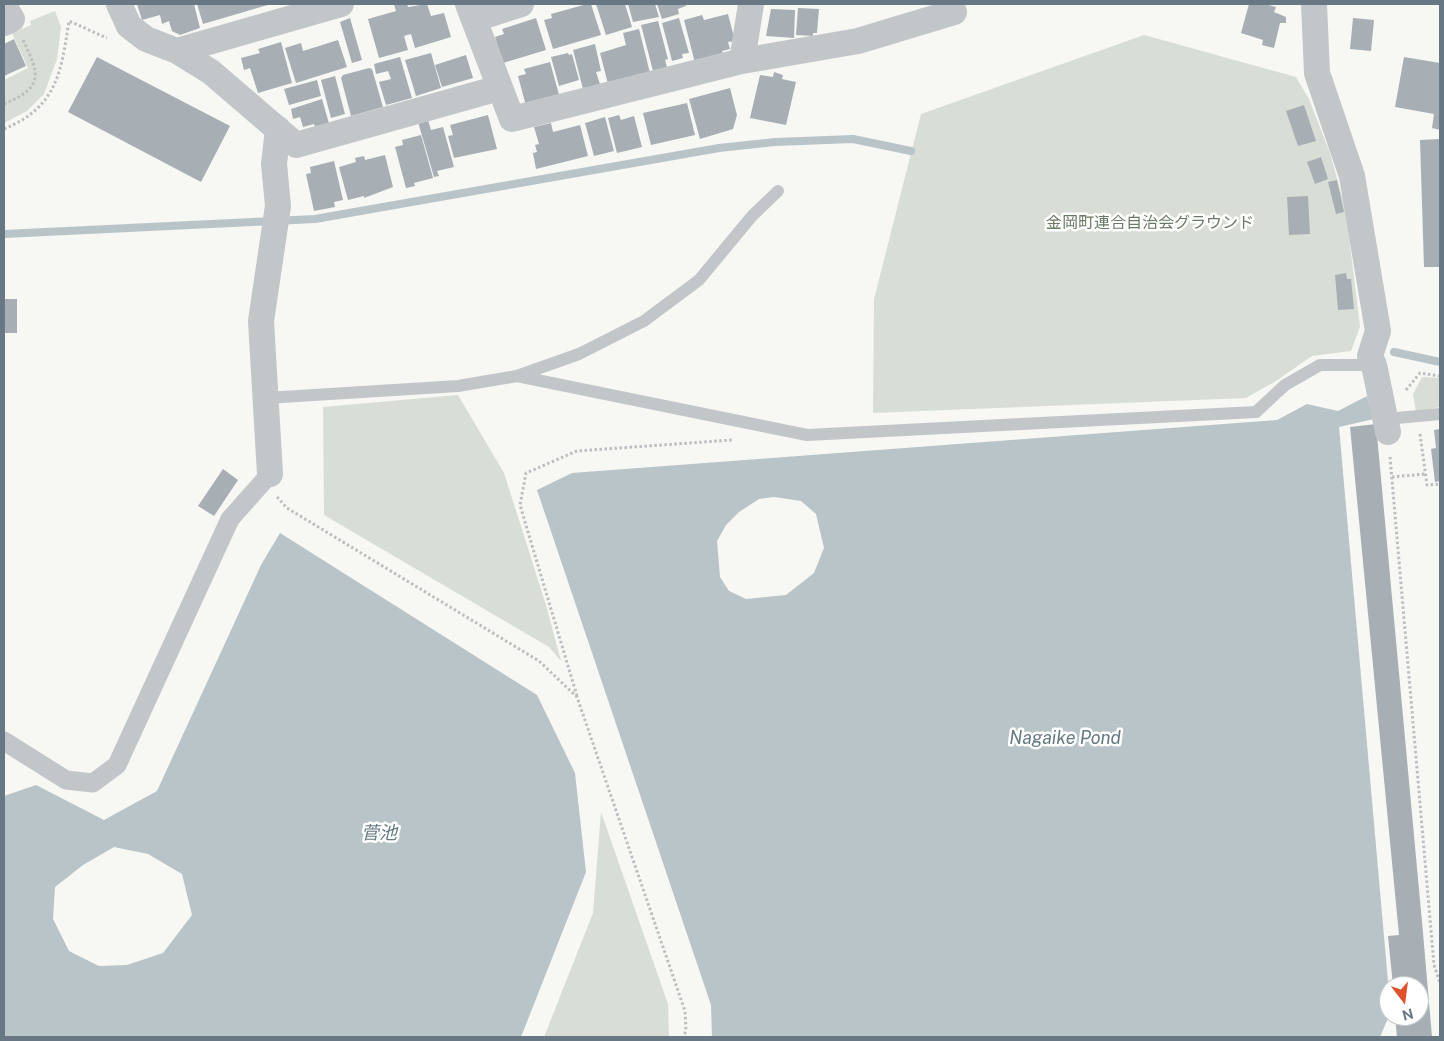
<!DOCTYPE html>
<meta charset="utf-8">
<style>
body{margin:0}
#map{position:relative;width:1444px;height:1041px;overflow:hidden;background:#f7f7f4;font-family:"Public Sans",sans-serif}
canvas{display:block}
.frame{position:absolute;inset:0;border:5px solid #677784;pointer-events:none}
.north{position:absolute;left:1379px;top:976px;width:50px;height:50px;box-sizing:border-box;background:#fff;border:1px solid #c2c9ce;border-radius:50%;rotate:165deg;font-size:14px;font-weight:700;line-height:20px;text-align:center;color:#677784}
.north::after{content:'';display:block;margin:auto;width:18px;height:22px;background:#de532c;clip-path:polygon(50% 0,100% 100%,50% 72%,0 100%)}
</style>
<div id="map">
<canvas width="1444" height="1041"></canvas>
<div class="frame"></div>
<div class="north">N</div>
</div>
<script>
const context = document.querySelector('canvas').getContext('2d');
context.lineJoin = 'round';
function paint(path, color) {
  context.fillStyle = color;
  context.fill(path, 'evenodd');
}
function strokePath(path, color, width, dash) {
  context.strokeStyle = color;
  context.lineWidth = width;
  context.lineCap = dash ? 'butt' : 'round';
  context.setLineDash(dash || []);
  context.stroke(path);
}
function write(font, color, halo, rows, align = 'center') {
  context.font = font + ' "Public Sans","Noto Sans JP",sans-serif';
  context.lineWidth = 5;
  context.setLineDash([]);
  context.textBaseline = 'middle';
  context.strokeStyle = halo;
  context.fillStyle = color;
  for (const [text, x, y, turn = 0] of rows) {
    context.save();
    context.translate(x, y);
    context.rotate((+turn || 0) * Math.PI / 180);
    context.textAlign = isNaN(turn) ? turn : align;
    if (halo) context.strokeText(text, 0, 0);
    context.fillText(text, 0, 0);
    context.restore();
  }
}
paint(new Path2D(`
 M55,11l6,16 -4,32 -13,35 -17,17 -23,12v-43l24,-12 -16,-35 19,-8 -1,-4z
 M1144,35l152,42 13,22 21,54 16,58 14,116 -9,24 -39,5 -36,25 -30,17 -373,15 1,-114 47,-185z
 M1422,377l18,1v29l-24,5 -3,-18z
 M458,395l46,78 42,132 15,56 -12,-14 -225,-132 -1,-108z
 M601,812l67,192 1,33h-125l49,-124z`), '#d8ded5');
paint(new Path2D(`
 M1367,396l7,23 -35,8 50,566v23l-9,21h-668l-1,-32 -174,-515 35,-17 705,-53 30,-16 31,7zM774,497l27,4 15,13 8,34 -10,25 -28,22 -40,4 -17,-8 -9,-14 -3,-36 9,-16 13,-13 20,-13z
 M280,533l257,162 38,78 11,99 -65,165h-517v-241l32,-11 68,35 53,-29 104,-226zM114,847l34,7 34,20 10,41 -29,38 -36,12 -28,1 -30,-15 -16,-32 2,-32 28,-22z`), '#b9c4c8');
strokePath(new Path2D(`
 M4,234l311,-15 404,-71 56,-6 78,-3 58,12
 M1394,352l46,10`), '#b9c4c8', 8);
paint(new Path2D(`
 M137,4h57l6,24 -20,7 -8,-4 -3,-10 -7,3 -2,-9 -18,5z
 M197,4h74l-68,20z
 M394,4h13l1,3 19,-3 4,12 13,-3 7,24 -36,11 -4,-14 -7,2 4,14 -29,8 -11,-39 28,-8z
 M587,4h4l10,31 -48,14 -9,-29 8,-2 -1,-4z
 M596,4h29l7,23 -26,8z
 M628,4h27l4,13 -26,5z
 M657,4h28l1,2 -8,3 1,5 -17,5z
 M1249,4h16l11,3 -2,5 12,5v6h-6l-6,25 -12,-3 1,-5 -22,-7z
 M798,8l21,1 -2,24h-4v3l-17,-1z
 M771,9l24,1 -1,28 -28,-2z
 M728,14l7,27 -7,1 2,7 -8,2 1,4 -28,8 -11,-43 18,-5 2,5z
 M350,18l12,42 -10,3 -12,-41z
 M536,18l10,32 -43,13 -8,-26 9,-3 -2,-5z
 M679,18l10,35 -7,1 1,4 -11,3 -10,-38z
 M1353,18l21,2 -3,31 -21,-2z
 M658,21l10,38 -3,1 2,7 -14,4 -12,-46z
 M639,29l11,44 -42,11 -8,-31 26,-8 -3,-12z
 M14,39l12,27 -22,10v-32z
 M338,40l9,27 -51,16 -11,-35 16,-5 2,8z
 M281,42l11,41 -34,10 -8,-25 -6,2 -3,-12 19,-5 -2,-4z
 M595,44l6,27 -5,1 4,12 -17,5 -10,-39z
 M431,53l10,35 -25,8 -11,-36z
 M568,53l1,2 3,-1 7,26 -20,6 -8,-29z
 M466,55l7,23 -31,9 -7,-22z
 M97,57l133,69 -29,56 -133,-70z
 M400,57l12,41 -26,7 -7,-23 12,-3 -3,-8 -12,3 -2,-10z
 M1404,57l36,6v67l-8,-2 2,-14 -39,-7z
 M550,62l10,36 -34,8 -8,-30 8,-2 -2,-5z
 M369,68l3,1 11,38 -32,9 -10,-38 2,-3z
 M774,72l9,3 -1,4 14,3 -10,43 -36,-7 10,-43 13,2z
 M335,76l10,38 -14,4 -10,-38z
 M317,80l4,16 -32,9 -5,-16z
 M730,88l7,27 -4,14 -33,10 -11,-40z
 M322,99l8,28 -14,3 -2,-6 -11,3 -3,-10 -7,2 -2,-10z
 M687,103l8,32 -44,10 -8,-32z
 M1304,105l12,36 -18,5 -12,-35z
 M488,115l9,34 -43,9 -6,-22 5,-1 -3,-10z
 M619,115l2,5 13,-4 8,31 -25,6 -9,-35z
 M605,117l9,34 -20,5 -9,-33z
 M428,120l3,10 12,-3 11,40 -17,4 2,5 -5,1 -16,-55z
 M551,123l2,9 27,-7 8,31 -52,13 -3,-16 4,-1 -2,-7 4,-1 -5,-17z
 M421,135l12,43 -19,5 1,3 -9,2 -11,-41 8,-2 -1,-5z
 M1440,139v128h-16l-4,-127z
 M385,155l8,32 -29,11v-2l-16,4 -9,-33 17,-5 -1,-4 9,-2 1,4z
 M1321,157l7,22 -13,5 -8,-22z
 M334,161l9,39 -9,2 1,5 -21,4 -8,-37 5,-1 -1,-6z
 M1337,180l7,32 -8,2 -8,-32z
 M1308,196l2,38 -21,1 -2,-38z
 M1346,273l1,6h4l3,30 -16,1 -3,-35z
 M4,299h13v34h-13z
 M1376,424l47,509 9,104h-35l-2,-21h24v-30h-26l-5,-50 11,-1 -49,-508z
 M1440,429v52l-5,1 -4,-33 5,-1 -2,-18z
 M223,469l15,11 -24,36 -16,-10z`), '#a7afb5');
strokePath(new Path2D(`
 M4,104c40,-17 36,-29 19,-64
 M4,129c53,-22 57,-56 65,-108l38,17
 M1406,390l14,-17 20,3
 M1420,434l7,51 13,-1
 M1390,457l44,508 6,18
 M1392,477l33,-3
 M277,497l10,11 252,153 38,36 108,314 1,20 -3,6
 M577,696l-57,-191 6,-32 51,-22 155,-11`), '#bcbec0', 3, [2.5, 2.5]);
strokePath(new Path2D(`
 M517,376l290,59 449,-23 29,-27 35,-20h54
 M266,398l192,-12 59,-10 62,-22 65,-33 55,-41 53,-64 26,-25
 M1386,419l54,-5`), '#c2c6c9', 12);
strokePath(new Path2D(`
 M4,741l62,39 27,3 24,-18 113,-246 40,-45`), '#c2c6c9', 19);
strokePath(new Path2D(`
 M119,4l10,22 17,13 31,12 34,21 85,73 203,-57
 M468,4l44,115 230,-58 116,-20 96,-29
 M1314,4l3,69 35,103 26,155 -8,25 4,9 14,67
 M4,6l8,13 -8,4
 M474,19l47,-15
 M177,51l164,-47
 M742,61l9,-57
 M270,474l-9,-153 17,-115 -4,-42 4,-35`), '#c2c6c9', 26);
write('16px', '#6a7b65', '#fff', [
 ["金岡町連合自治会グラウンド",1150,223]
]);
write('italic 18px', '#637880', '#fff', [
 ["Nagaike Pond",1065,738],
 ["菅池",379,833]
]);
</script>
